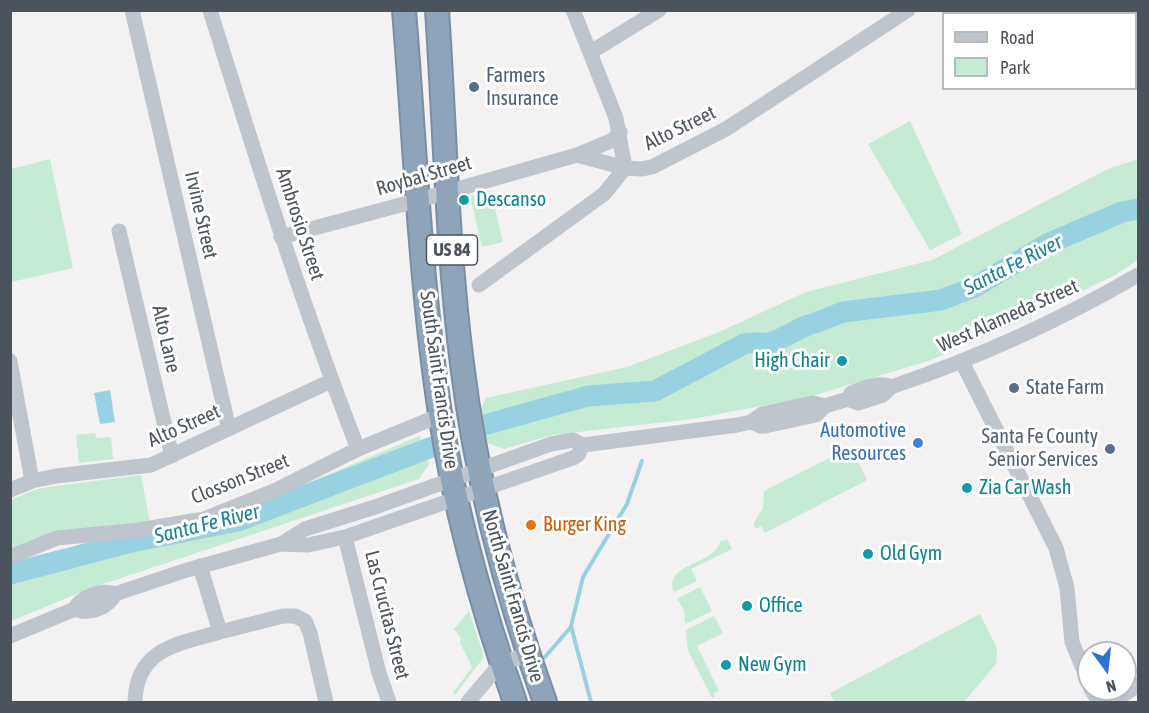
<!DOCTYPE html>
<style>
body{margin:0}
#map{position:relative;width:1149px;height:713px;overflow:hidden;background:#f3f1f1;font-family:"Asap Condensed",sans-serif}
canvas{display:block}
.frame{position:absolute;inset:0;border:12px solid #4b545c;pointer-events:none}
.legend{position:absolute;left:942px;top:12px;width:195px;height:78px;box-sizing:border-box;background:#fff;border:2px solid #b7bbbe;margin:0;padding:8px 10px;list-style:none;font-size:18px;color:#4b545c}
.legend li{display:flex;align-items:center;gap:12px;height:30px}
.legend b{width:30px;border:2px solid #b7bbbe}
.north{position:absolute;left:1077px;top:641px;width:60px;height:60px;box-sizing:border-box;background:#fff;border:2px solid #b7bbbe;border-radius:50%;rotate:165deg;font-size:16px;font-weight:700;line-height:24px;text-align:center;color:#4b545c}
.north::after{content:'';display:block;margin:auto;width:21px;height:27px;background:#3073ce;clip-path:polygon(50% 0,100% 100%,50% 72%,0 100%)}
</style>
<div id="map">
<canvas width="1149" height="713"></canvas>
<div class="frame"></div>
<ul class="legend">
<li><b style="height:8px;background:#bec5cc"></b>Road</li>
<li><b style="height:16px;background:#c6ebd4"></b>Park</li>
</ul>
<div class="north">N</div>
</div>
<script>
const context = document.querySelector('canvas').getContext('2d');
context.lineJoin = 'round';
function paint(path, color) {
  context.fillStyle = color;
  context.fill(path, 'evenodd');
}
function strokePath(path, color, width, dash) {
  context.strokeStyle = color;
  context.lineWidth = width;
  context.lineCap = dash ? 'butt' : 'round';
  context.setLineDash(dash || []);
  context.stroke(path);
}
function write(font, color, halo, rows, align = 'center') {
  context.font = font + ' "Asap Condensed",sans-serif';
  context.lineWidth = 6;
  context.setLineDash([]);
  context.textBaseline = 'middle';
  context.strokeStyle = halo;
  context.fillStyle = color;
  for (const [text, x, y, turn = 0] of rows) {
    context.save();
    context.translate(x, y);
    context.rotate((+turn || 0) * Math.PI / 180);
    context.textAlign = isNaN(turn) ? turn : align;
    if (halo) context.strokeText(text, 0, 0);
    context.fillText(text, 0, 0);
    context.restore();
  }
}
paint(new Path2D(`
 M910,121l52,113 -32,16 -62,-106z
 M50,159l23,109 -62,14v-113z
 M1138,159v101l-23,15 -92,45 -92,40 -122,37 -117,22 -140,16 -48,14 -19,-7 -5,-32 6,-12 141,-31 92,-35 87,-40 126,-32 176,-91z
 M491,191l12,51 -21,5 -12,-51z
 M95,433l1,5 15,-1 2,22 -34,4 -3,-28z
 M420,436l9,28 -10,15 -325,108 -83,34v-58l22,-7 52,-11 124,-21z
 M851,447l16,33 -102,53 -4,-7 -5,3 -3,-5 10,-16 1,-17z
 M141,475l9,48 -139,28v-51l23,-10 14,-3z
 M727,539l5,10 -41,20 6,12 -23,11c-11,-29 39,-26 46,-50z
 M700,587l12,24 -27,13 -1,-14 -7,-11z
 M469,611l14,42v5l-28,37 -2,-2 19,-26 -12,-24 1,-5 -7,-9z
 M980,614l17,34 -1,16 -32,38h-130l-4,-9z
 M714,616l9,17 -26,13 22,45 -5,2 1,4 -3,1 -24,-47 -2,-21z`), '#c6ebd4');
paint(new Path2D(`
 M110,390l5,32 -15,2 -6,-31z`), '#98d1e2');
strokePath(new Path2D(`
 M544,658l27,-31
 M591,702l-20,-76 12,-49 44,-73 15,-43`), '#98d1e2', 4);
strokePath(new Path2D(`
 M815,323l28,-11 98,-12 34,-13 72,-43 75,-32 16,-3
 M484,425l104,-29 67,-5 89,-47c9,-3 20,1 29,-2 12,-5 23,-12 35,-17
 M10,574l117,-31 111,-22 194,-74`), '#98d1e2', 21);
const highway = new Path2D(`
 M404,10c11,134 16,271 36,403 15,98 42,195 75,289
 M437,10c8,118 10,237 25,354 14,115 44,229 83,338`);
strokePath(highway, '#7a8ea5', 26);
strokePath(new Path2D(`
 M132,10l97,419
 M210,10c46,148 92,295 148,439
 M591,52l68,-42
 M577,155l36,-15 7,-8
 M119,231l53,225
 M281,237l138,-37 158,-45 48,13 -9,-50 -43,-108
 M479,285l125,-91 21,-26 16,1 11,-2 74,-38 182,-119
 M10,361l22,120
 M962,362l94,186 11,40 5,54 17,41
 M848,399l3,-6c11,-5 29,-12 40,-6
 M751,422l9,4h5l51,-11 9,-9 23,-7 10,4 25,-8 8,-8c86,-29 168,-66 247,-112
 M10,490l22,-9 24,-5 95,-11 180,-84
 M345,537l34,136 10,29
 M281,544l27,1 37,-8 228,-79 5,-3 5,-10
 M10,557l47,-19 82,-8 65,-11 70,-28 84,-42 83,-34
 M75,609c13,7 34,-2 40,-15
 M220,632l63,-16h12l10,5 5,12 16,69
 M10,636l65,-27c5,-12 27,-20 40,-15l72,-24 94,-26 24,-15 70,-22 176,-63 22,-4 10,5 154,-20 14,-3 11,-8 51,-11 12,3
 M1091,689l8,13
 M135,702c1,-53 42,-58 85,-70l-20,-66
 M468,702l33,-39 27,-8
 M1113,702l25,-17`), '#bec5cc', 15);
strokePath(highway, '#8fa3b9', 22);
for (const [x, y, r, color] of [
 [474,87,6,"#5c6f8a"],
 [464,200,6,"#0f9aa8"],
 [842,361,6,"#0f9aa8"],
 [1014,388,6,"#5c6f8a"],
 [918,443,6,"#3f7fe0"],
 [1110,449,6,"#5c6f8a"],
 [967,488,6,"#0f9aa8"],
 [531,525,6,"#e8710a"],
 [868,554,6,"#0f9aa8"],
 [747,606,6,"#0f9aa8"],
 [726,665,6,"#0f9aa8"]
]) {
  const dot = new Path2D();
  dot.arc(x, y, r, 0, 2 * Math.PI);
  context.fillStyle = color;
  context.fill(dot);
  strokePath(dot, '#fff', 2);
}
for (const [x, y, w] of [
 [452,250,51]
]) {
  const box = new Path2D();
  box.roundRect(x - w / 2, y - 15, w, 30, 4.5);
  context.fillStyle = '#fff';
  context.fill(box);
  strokePath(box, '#4b545c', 1.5);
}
write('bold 18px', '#4b545c', null, [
 ["US 84",452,250]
]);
write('20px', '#4e5e75', '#fff', [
 ["Farmers",486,76],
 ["Insurance",486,99],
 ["State Farm",1026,388],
 ["Santa Fe County",1098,437,"right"],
 ["Senior Services",1098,460,"right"]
], 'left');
write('20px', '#4b545c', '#fff', [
 ["Alto Street",680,128,-26],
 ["Roybal Street",424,176,-16],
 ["Irvine Street",201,215,77],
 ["Ambrosio Street",300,224,72],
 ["West Alameda Street",1008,316,-24],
 ["Alto Lane",166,339,77],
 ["South Saint Francis Drive",439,380,82],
 ["Alto Street",184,426,-24],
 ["Closson Street",240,479,-22],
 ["North Saint Francis Drive",513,596,74],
 ["Las Crucitas Street",387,615,76]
]);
write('20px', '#0d838f', '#fff', [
 ["Descanso",476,200],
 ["High Chair",830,361,"right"],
 ["Zia Car Wash",979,488],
 ["Old Gym",880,554],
 ["Office",759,606],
 ["New Gym",738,665]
], 'left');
write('20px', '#366cbe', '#fff', [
 ["Automotive",906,431],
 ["Resources",906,454]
], 'right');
write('20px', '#c56008', '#fff', [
 ["Burger King",543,525]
], 'left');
write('italic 21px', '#1e809c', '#fff', [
 ["Santa Fe River",1013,265,-27],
 ["Santa Fe River",207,524,-14]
]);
</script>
